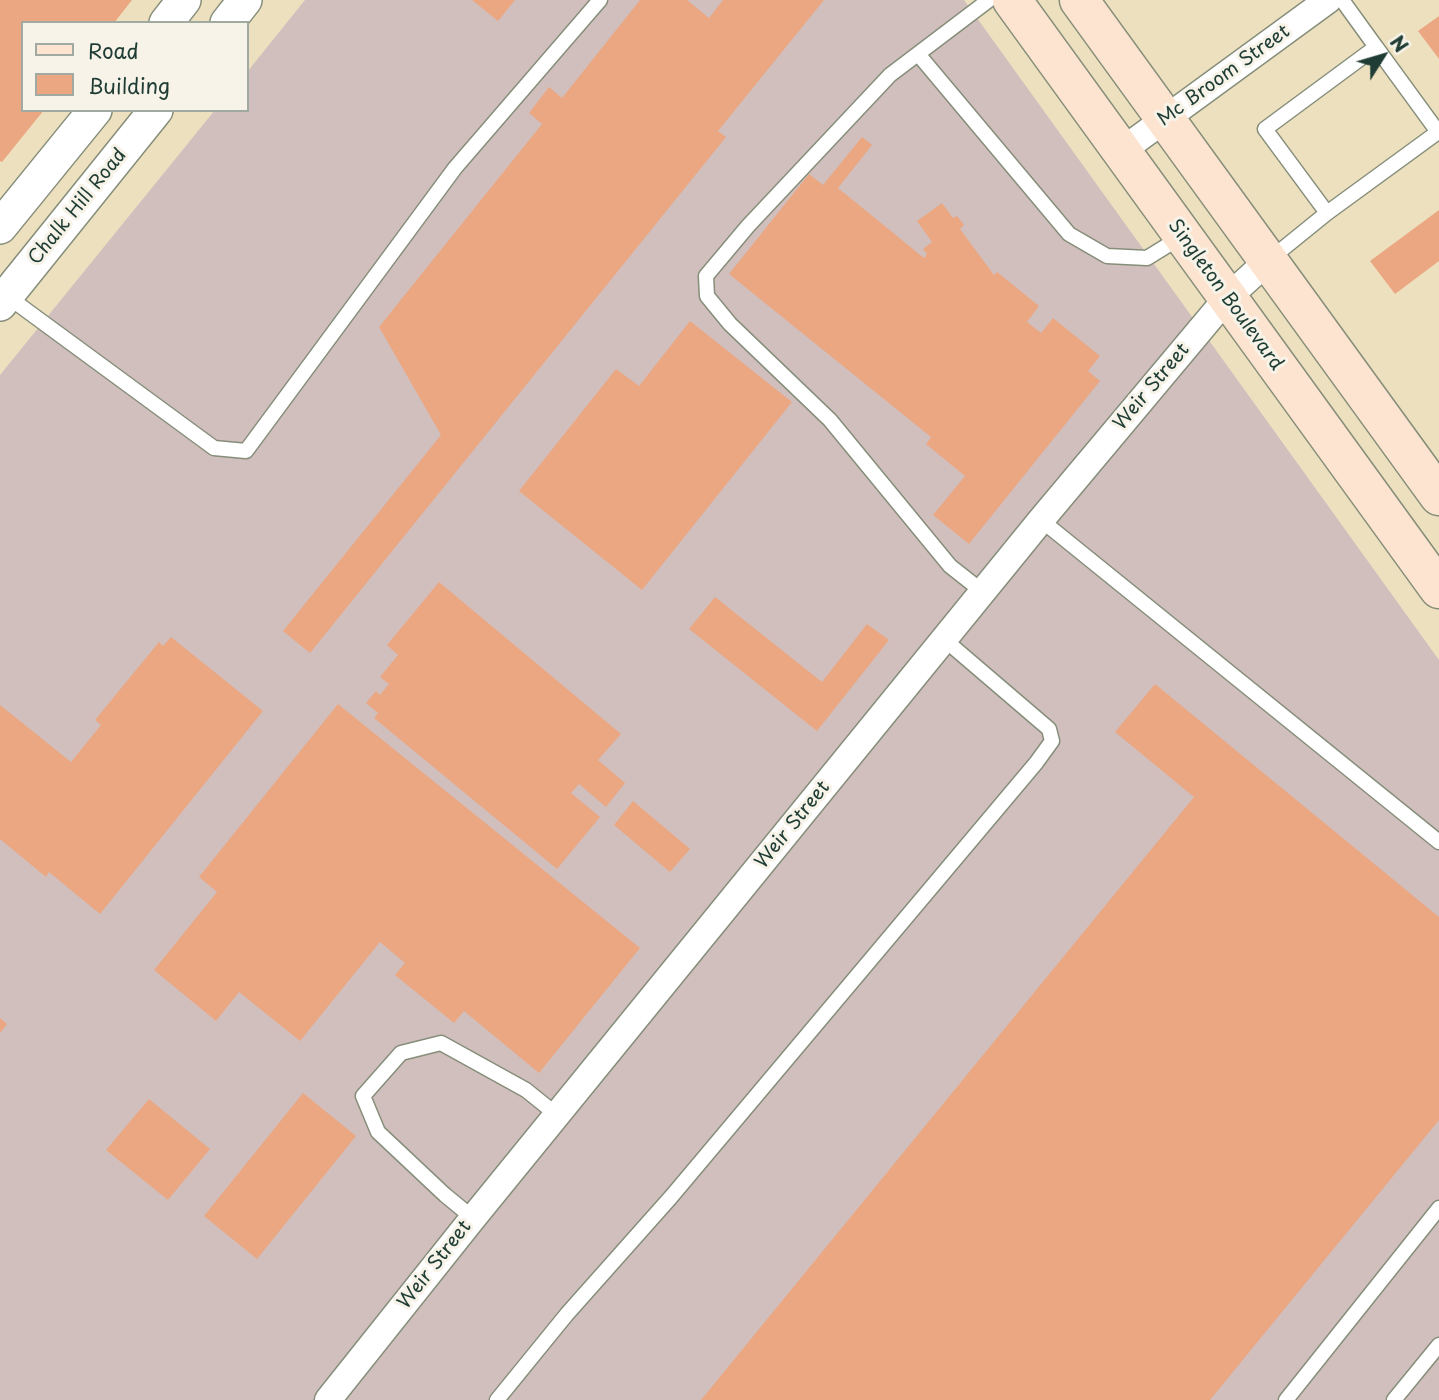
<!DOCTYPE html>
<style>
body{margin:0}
#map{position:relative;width:1439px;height:1400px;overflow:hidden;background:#ede0bf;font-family:"Playpen Sans",sans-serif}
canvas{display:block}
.legend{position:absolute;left:21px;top:21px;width:228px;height:91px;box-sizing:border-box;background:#f7f3e8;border:2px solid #a1aaa0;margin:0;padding:9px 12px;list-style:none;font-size:21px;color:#1f3d34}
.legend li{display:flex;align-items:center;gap:14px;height:35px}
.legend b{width:35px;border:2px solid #a1aaa0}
.north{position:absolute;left:1348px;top:21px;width:70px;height:70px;-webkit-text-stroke:5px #f7f3e8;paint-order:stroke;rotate:53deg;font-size:19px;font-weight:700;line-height:28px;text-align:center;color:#1f3d34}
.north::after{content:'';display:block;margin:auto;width:24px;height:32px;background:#1f3d34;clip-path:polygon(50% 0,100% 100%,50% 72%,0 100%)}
</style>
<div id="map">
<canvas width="1439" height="1400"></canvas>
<ul class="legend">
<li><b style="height:9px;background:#fde4d1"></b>Road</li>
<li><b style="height:19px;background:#eba782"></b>Building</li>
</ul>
<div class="north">N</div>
</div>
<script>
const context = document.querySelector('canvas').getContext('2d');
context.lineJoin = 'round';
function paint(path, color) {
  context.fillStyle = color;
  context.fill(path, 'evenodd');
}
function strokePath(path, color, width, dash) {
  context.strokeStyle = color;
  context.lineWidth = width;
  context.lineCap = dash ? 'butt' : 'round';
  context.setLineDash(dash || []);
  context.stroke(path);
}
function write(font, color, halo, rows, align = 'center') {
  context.font = font + ' "Playpen Sans",sans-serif';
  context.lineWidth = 6;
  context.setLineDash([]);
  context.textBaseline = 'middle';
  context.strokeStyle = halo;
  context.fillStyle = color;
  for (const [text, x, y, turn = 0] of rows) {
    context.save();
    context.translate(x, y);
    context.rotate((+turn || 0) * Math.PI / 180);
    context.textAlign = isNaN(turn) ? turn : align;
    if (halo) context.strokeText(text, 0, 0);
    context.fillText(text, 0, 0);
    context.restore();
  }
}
paint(new Path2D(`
 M305,0h659l475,660v740h-1439v-1025l215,-265h32v-38z`), '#d1bfbe');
paint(new Path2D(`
 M0,0h132l-18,23h-91v87h21l-42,52 -2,-1z
 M472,0h43l-17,21z
 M640,0h47l22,18 14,-18h101l-106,131 8,6 -416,516 -27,-22 158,-196 -62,-108 163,-203 -13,-11 20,-26 13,11z
 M1439,16v43l-21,-28z
 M862,137l10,8 -34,43 86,70 3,-4 -4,-5 9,-7 -15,-21 25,-18 11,15 4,-2 7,9 -4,4 34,46 3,-3 42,34 -12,16 14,11 12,-15 47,38 -12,15 12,10 -131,163 -36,-29 32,-39 -39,-32 5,-7 -202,-163 80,-100 14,11z
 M1439,210v51l-44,33 -25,-33z
 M690,321l102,81 -150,188 -123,-99 97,-122 23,17z
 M439,582l182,152 -23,26 27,23 -19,24 -27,-23 -8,9 29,24 -43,52 -183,-151 4,-5 -12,-10 10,-12 4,4 9,-11 -9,-7 18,-22 -11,-10z
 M715,597l107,85 45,-58 22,16 -72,91 -128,-102z
 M171,637l92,74 -163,203 -51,-42 -3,5 -46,-38v-134l71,57 30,-37 -6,-5 64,-78 4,4z
 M1155,684l284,233v203l-229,280h-509l493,-603 -79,-65z
 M338,704l302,244 -101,125 -75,-62 -10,12 -59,-48 10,-12 -25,-21 -80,99 -61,-49 -23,29 -62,-51 63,-78 -18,-15z
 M633,801l57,48 -20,23 -56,-47z
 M0,1018l7,6 -7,9z
 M303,1093l53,43 -99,123 -53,-43z
 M149,1099l61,50 -42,51 -62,-50z`), '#eba782');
const service = new Path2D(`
 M918,54l151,180 38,22 40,2 34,-21
 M1327,213l111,-81 -62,-85
 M1269,260l58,-47 -62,-84 111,-82 -34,-47
 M7,296l207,152 32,3 209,-283 145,-168
 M1041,520l398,322
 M983,592l-33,-26 -120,-146 -100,-96 -23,-28 -1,-20 42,-50 142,-151 99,-75
 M473,1218l-28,-23 -67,-63 -15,-36 38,-43 40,-10 85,47 31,25
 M497,1400l70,-86 104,-117 365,-434 16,-22 -3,-12 -104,-89
 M1286,1400l153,-192
 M1394,1400l45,-55`);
const minor = new Path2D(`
 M1120,152l208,-152
 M328,1400l145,-182 568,-698 186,-222 42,-38`);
const tertiary = new Path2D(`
 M166,23l18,-23
 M227,23l18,-23
 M0,227l95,-117
 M0,304l156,-194`);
const secondary = new Path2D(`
 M1012,0l427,589
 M1079,0l360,496`);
strokePath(service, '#868e7a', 17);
strokePath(minor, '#868e7a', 29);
strokePath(tertiary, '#868e7a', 36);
strokePath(secondary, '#868e7a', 41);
strokePath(service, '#fff', 14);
strokePath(minor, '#fff', 26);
strokePath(tertiary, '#fff', 33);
strokePath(secondary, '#fde4d1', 38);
write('19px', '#1f3d34', '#f7f3e8', [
 ["Mc Broom Street",1224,76,-36],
 ["Chalk Hill Road",78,207,-51],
 ["Singleton Boulevard",1225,295,54],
 ["Weir Street",1152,387,-50],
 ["Weir Street",793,825,-51],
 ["Weir Street",435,1265,-52]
]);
</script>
